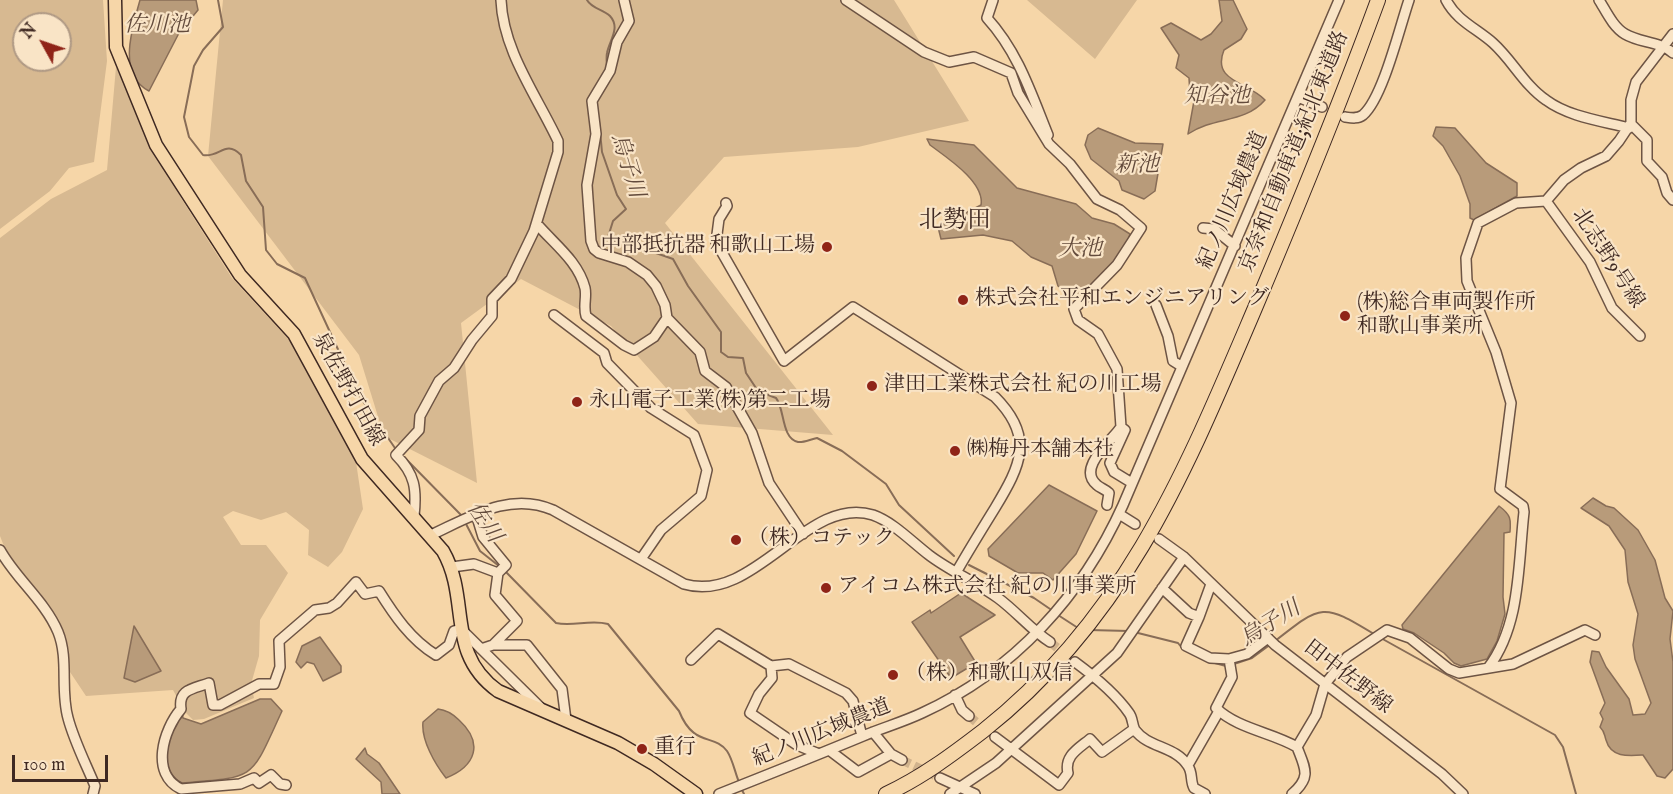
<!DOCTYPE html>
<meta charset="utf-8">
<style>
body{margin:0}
#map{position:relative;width:1673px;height:794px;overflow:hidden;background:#f6d6a8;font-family:"IM FELL English",serif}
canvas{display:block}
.north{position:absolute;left:12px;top:12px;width:60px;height:60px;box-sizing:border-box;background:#f9e4c6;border:2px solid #af9984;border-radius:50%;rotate:310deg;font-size:16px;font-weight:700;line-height:24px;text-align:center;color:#3f2922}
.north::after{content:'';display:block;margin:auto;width:21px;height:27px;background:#8f2418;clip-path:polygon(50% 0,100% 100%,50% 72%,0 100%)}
.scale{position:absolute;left:12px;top:755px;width:96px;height:27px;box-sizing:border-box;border:3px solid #3f2922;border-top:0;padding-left:8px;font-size:18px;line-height:21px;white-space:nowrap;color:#3f2922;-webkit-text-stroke:4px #f9e4c6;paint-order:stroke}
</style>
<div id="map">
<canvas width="1673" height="794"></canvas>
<div class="north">N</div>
<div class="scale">100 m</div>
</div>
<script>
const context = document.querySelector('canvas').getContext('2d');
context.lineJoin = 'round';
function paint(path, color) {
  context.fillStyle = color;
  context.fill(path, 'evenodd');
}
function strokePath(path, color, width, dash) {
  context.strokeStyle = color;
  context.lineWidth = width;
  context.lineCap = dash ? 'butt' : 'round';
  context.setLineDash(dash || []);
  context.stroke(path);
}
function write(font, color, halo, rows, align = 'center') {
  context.font = font + ' "IM FELL English","Noto Serif JP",serif';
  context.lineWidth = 4.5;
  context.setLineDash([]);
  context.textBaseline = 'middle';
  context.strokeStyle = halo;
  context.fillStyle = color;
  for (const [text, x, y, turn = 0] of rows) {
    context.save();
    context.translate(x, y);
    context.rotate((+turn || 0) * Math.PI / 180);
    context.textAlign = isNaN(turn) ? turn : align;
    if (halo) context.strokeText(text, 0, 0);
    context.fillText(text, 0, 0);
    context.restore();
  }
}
paint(new Path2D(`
 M0,0h103l4,61 -13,101 -25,6 -19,23 -50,38zM24,24h36v36h-36z
 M223,0h671l75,121 -111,26 -134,10 -59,66 168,212 -135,-11 -87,-98 -90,-47 -60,44 16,160 -93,-47 -25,-81 -151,-199z
 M1027,0h110l-42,59z
 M116,67l65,131 51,80 58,63 66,121 7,47 -21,43 -14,15 -20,-12 1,-25 -23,-18 -25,8 -28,-9 -10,6 18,28h25l22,28 -28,47 -1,36 -8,28 3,14 -50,21 -11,1 -8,-8 -12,-22 -87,6 -16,-24 -9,-45 -20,-33 -34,-40 -7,-18v-298l51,-39 56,-29z`), '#d7b991');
const water = new Path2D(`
 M140,0h56l2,10 -19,23 -30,58c-33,-17 -16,-65 -9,-91z
 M1219,0h14l14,29 -6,10 -17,11c-13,32 25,32 41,50 -21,24 -50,16 -77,34l6,-33 -4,-6 -1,-17 -13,-10 3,-13 -18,-27 10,-5 30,17 10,-6 11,-13z
 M1436,127l19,1 31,35 31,20v13l-43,24 -4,-2v-14l-10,-28 -17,-30 -10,-10z
 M1098,128l37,15 28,1 -8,47 -11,8 -22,-9 -3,-9 -28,-22 -6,-14 3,-10z
 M927,139l47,6 43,43 59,16 16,14 22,6 16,10c-4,16 -39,60 -55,65l-17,-13 -6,-20 -21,-9 -19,-16 -29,-6 -42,4 -3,-12 43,-22c4,-23 -35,-48 -51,-60z
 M1049,485l48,26 -21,43 -23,26 -10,-7h-25l-29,-17 -1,-7z
 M1593,498l13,8 8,2 24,22 17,30 10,38 8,13 -3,28 3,23v107l-8,9 -8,-2 -14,-21c-14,1 -32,3 -37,-15 -2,-6 -1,-8 -6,-13l3,-8 -3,-6 5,-10 -15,-41 2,-11 7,1 7,15 23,32 4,16 12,-1 6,-11 -16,-44 -2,-14 5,-31 -10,-32 -3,-32 -16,-24 -28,-18z
 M1499,506c12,9 12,13 11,26l-6,1 -1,64 2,17 -8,27 -10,18 -26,7 -7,-3 -10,-10 -30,-20 -11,-4 -1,-4z
 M961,593l34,22 -35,22 16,26 -25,15 -39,-56 18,-12 1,3z
 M134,626l27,45 -26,11 -11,-4z
 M320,637l21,29v6l-18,9 -9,-17 -7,-2 -6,6 -5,-6 6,-16z
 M260,699h11l11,12c-32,69 -24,66 -100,72 -26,-13 -14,-53 0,-70l1,5 18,6z
 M438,709c9,1 15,5 21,11 25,23 17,46 -13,58 -11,-14 -25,-38 -23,-56z
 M365,748l2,6 12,9 21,31h-18l-1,-12 -25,-23z`);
paint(water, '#b89b7a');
strokePath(water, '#886d57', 1.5);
strokePath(new Path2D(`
 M218,0l5,27 -20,23 -9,16 -10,51 5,20 14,18c17,3 22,-16 38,0l5,26 17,26 3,43 11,14 28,14 55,119 37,54
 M587,0c5,9 16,9 23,16 11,12 -1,25 -3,37 -1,5 0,10 0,15
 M599,121l3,31 15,43 9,14 -13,12 -5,16 8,5 20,-1 17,11 20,7 15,27 33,46v20l7,5 15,1 3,15 12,18 18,7c9,11 5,40 22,44 5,1 13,-3 19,-4l25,13 44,33 13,21 55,51
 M404,457l59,60
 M465,522l15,29 19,15
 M969,565l65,33 19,13
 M504,570l52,53c17,4 34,-4 52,1l71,87c15,37 35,22 48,40 6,9 8,22 12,31
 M1058,615l20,13
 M1089,630l40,1
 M1134,632l44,11 4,5
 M1379,637l176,98 8,12 13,47
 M1275,641c47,-37 48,-38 99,-7
 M1211,662l15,4
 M1231,665l21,-7 19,-14
 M741,788l3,6`), '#886d57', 2);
strokePath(new Path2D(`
 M1050,642l25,20
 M969,716l19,16
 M902,760l38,18`), '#d1b38d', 9, [9, 4.5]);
const minor = new Path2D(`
 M624,0l5,21 -12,21 -7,29 -18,30 4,33 -9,51 4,56 3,8 5,4 29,9 19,13 9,11 9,19 2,13 33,34 5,19 21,16 26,46 17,50 34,51
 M846,0l78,52 25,10 25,-5 37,16 7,20 31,51 21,20 27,35 23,11 21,18 -24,37 -43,44 4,11 20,14 19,35 4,58 4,3 -15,33 4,9 18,11
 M993,0l-6,18c31,34 44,75 61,117
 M1446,0c11,21 30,28 47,43 19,17 32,43 53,57 23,17 56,21 83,28
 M1599,0c7,11 14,27 26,34 15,9 34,7 48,19
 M1298,97l24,10
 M1345,117c7,1 13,2 18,-2 20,-17 37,-89 46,-115
 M1631,124l16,16v21l15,16 5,16 6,7
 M1546,201l44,61 22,46 28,28
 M726,203l1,3 -8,13 -3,23 68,119 69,-54 142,90c40,40 26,68 0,111 -13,21 -26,42 -38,63
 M537,224c17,20 41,37 48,64 2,9 -2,18 1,28l38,29 10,5 20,-13 13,-19
 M1203,228l11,1 21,17
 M1156,305l12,31 5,25 8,5
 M554,315l50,38 3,10 44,45 43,27 13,35 -6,26 -40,34 -20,29
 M1107,505l2,-12c-4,-4 -9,-5 -12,-8 -21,-17 15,-44 24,-58
 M1119,514l16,10
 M414,516c3,-27 1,-42 -18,-61l23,-25 1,-14 19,-35 15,-13 18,-28 20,-24v-17l19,-20 23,-48 24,-79v-11c-21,-45 -55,-90 -57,-141
 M431,535c39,-18 79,-44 122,-25l131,74c71,21 123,-90 189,-69 20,7 39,27 56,40 21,16 47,27 69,43 19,14 33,32 52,44
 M1159,539l25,18 91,88 167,129 21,20
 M0,550c16,29 45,51 58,82 11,27 2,58 10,86 6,23 18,46 27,68l-2,8
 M452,567l22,-3 24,9 8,-8 -23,-28 -7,-23
 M1162,588l27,25 10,4 -13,29 24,12 19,1 3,18 -16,31c22,21 55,24 81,39
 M1199,617l12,-33
 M493,645l24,-24 -22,-26 3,-22
 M481,649l12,-4h34l35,44 4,31
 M1229,659l18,-5 21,-16
 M691,660l27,-26 53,32 18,-2 57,29 7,8 9,35
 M1075,662c19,14 40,31 54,51 4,5 3,12 6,17 13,18 41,16 53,36 5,7 2,15 6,22l11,6
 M771,666l1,12 -13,16 -9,19 47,32 22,9
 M1488,668c33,-43 30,-104 36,-156l-1,-6 -23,-17 11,-86 -15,-51 -29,-71 -1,-23 12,-35 38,-20 30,-2 18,-21 17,-12 25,-12 13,-15 12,-18v-23l5,-18 37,-48
 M955,695l7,15 7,6
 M873,732l18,22
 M995,737l64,48 9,-12c-4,-17 10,-24 22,-34l12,13 32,-23
 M829,750l29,22 33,-18 11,6
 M1188,765l31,-54
 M940,778l35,16
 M286,785l-6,-1 -9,-9 -12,8 -5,-5 -14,6 -59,5c-31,-15 -18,-59 0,-80 -3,-20 12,-20 28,-26l4,22h7l39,-21h15l6,-17 -1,-26 36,-31 14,-2 8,-5 19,-21 9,12 14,-3c15,24 32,49 57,64l13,-10 5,-14 7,-2 79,78
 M719,794c48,-19 96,-38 144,-58 19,-8 40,-14 59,-23 92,-42 160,-117 201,-208l216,-505
 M950,794l46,-31 121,-110 67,-96
 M1292,794c20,-17 13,-26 5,-47l19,-32 9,-31 22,-27 40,-27 23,8 39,31 10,4 54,-9 72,-34 10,5`);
const major = new Path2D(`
 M115,0l1,47 40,98 84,130 54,59 68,125 81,92c28,49 2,102 55,140l120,52 36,21 42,30`);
const highway = new Path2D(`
 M886,794c35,-16 67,-40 97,-63 144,-114 202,-259 272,-423 43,-102 85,-204 123,-308`);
strokePath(minor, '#6d5444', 12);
strokePath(major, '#3f2922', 15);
strokePath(highway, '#3f2922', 16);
strokePath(minor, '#f9e4c6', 9);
strokePath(major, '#f6d6a8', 12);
strokePath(highway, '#f6d6a8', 14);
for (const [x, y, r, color] of [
 [827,247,6,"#8f2418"],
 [963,300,6,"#8f2418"],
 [1345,316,6,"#8f2418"],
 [872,386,6,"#8f2418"],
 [577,402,6,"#8f2418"],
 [955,451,6,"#8f2418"],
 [736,540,6,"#8f2418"],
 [826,588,6,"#8f2418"],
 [893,675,6,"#8f2418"],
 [642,749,6,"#8f2418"]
]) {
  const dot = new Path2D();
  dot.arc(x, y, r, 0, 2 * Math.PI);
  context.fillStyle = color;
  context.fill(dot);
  strokePath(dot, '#f9e4c6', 2);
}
write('21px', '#3f2922', '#f9e4c6', [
 ["京奈和自動車道;紀北東道路",1295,152,-68],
 ["紀ノ川広域農道",1234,201,-67],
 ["北志野9号線",1607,259,57],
 ["泉佐野打田線",347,390,61],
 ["田中佐野線",1347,678,38],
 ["紀ノ川広域農道",822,734,-22]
]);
write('21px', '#3f2922', '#f9e4c6', [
 ["中部抵抗器 和歌山工場",815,247,"right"],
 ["株式会社平和エンジニアリング",975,300],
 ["(株)総合車両製作所",1357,304],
 ["和歌山事業所",1357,328],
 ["津田工業株式会社 紀の川工場",884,386],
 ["永山電子工業(株)第二工場",589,402],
 ["㈱梅丹本舗本社",967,451],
 ["（株）コテック",748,540],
 ["アイコム株式会社 紀の川事業所",838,588],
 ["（株）和歌山双信",905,675],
 ["重行",654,749]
], 'left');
write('italic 22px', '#634b3c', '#f9e4c6', [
 ["佐川池",157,26],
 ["知谷池",1217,97],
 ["烏子川",626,166,73],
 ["新池",1137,166],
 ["大池",1080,250],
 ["佐川",483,523,56],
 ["烏子川",1271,625,-32]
]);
write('24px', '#3f2922', '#f9e4c6', [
 ["北勢田",955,222]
]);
</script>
